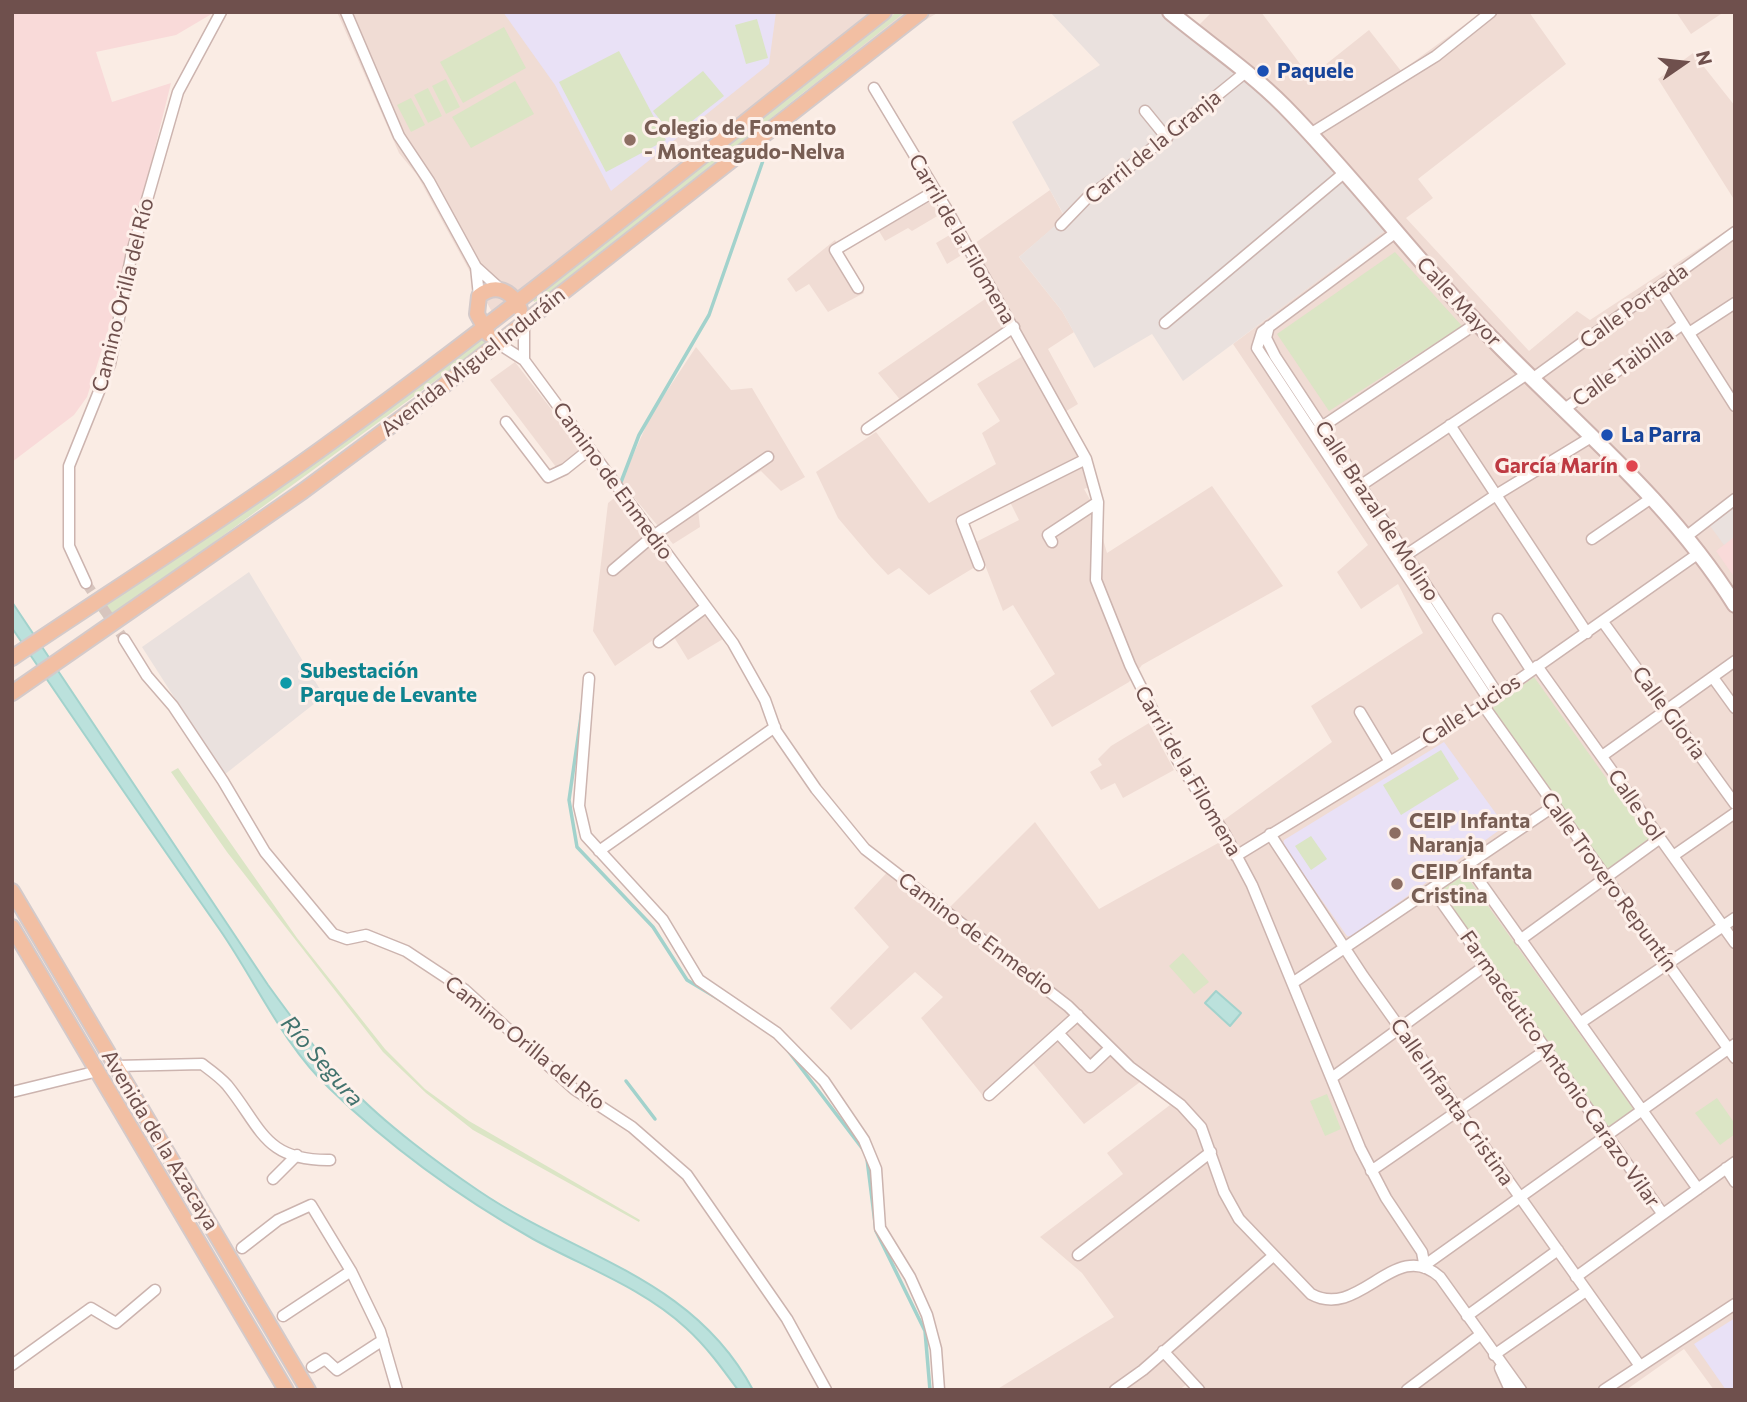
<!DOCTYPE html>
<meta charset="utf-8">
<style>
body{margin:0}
#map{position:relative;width:1747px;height:1402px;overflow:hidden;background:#faece4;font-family:Commissioner,sans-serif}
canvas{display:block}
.frame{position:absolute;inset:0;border:14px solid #6f504d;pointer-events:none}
.north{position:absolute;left:1649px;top:28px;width:70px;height:70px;-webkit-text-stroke:5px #fdf0ea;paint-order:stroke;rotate:76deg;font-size:19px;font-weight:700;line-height:28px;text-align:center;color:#6f504d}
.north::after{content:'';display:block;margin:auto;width:24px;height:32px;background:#6f504d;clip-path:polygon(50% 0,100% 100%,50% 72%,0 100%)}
</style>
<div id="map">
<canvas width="1747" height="1402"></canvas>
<div class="frame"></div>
<div class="north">N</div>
</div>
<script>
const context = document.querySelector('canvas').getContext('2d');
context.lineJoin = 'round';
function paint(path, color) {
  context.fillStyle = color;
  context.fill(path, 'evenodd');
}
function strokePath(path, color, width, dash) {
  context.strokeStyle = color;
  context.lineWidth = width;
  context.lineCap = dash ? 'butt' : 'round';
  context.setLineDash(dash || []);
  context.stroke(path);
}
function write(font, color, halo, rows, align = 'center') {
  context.font = font + ' Commissioner,sans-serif';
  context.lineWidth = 6;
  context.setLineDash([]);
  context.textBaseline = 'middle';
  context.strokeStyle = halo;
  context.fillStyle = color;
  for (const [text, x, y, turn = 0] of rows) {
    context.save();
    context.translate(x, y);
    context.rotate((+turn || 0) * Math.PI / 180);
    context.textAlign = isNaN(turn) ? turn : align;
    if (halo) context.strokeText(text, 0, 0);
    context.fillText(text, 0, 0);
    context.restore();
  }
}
paint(new Path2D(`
 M337,12h602l-218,128 -229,172 -75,-137 -18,-22z
 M1212,12h49l49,65 59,-47 32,41 81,-59h47l37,52 -148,115 15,19 -27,20 123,133 48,-40 13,9 145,-95v278l-11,41 11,-8v854h-21l-30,-41 -58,41h-433l-6,-6 -8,6h-183l118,-73 -32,-44 -42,-36 83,-63 -16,-21 63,-48 -30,-23 -56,42 -52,-62 -45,39 -66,-83 22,-21 -28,-25 -64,58 -21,-22 59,-61 -35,-39 40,-43 56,42 85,-85 64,87 130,-72 -8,-15 111,-80 -21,-36 112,-73 -25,-49 -37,25 -24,-37 31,-27 -135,-201 156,-117 -195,-197z
 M1676,12h48l-33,22z
 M1693,53l42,53v95l-77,-122z
 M1050,190l15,28 -46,39 43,54 12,21 -26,17 30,55 -15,9 -49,-93 -46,-72z
 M931,201l8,14 -27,16 -4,-3 -23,13 -6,-10z
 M953,233l12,20 -18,11 -11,-21z
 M835,240l29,53 -36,19 -19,-28 -13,8 -9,-13z
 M985,299l23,35 -106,68 -24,-29z
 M696,347l35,43 21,-2 53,89 -24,14 -20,-20 -63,38 2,18 -27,17 -52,-62 30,-67z
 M1026,354l68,131 -10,4 9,16 14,48 105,-67 71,100 -141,79 -13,17 -77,45 -22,-36 25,-17 -42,-69 -10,6 -27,-69 43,-22 -11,-22 -46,23 13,46 -46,28 -30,-27 -11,7 -17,-18 -33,-39 -22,-46 60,-40 53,71 67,-39 -14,-31 18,-12 -23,-37z
 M515,362l67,87 -26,18 -66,-87z
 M622,492l106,144 -40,24 -19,-31 -54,37 -22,-35 15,-128z
 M1149,723l25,47 -51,28 -8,-15 -14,7 -11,-18 12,-7 -4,-6 13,-13z`), '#f0dcd4');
paint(new Path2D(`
 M12,12h203l-39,23 -80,17 16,50 59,-19 -55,222 -29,92 -13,18 -62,47z
 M1735,536v42l-19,-27z`), '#f9dad9');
paint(new Path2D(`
 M1050,12h117l80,59 143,156 -207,154 -31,-47 -58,34 -32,-57 -43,-54 46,-40 -53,-95 88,-57z
 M1735,503v33l-11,9 -16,-22z
 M249,572l75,124 -100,79 -82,-128z`), '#eae1de');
paint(new Path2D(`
 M503,12h273l-7,52 -158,127 -56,-106z
 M1444,742l61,84 -153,110h-5l-64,-91 1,-5z
 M1735,1318v72h-9l-32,-46z`), '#e9e1f6');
paint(new Path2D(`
 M897,12h8l-358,284 -13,6 -1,-3z
 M757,19l11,39 -22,6 -11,-39z
 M504,27l22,41 -63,35 -23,-41z
 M619,51l47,89 -60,32 -47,-90z
 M703,71l21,25 -51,40 -20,-25z
 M446,79l14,28 -14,7 -14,-28z
 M515,81l19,33 -63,34 -19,-31z
 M428,88l14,28 -14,7 -14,-28z
 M411,98l14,27 -14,7 -14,-27z
 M1395,252l67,74 -133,85 -52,-77z
 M483,337l4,6 -381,278 -9,-12c134,-84 260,-177 386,-272z
 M1534,677l118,165 -43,31 -117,-165z
 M1441,750l18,29 -58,36 -18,-30z
 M178,768l119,170 88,111 40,40 44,32 171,99 -1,2 -166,-92 -47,-37 -43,-41 -156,-200 -56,-80z
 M1311,836l16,23 -16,11 -16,-24z
 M1465,874l169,236 -25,18 -169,-237z
 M1183,953l26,29 -15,12 -25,-28z
 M1327,1094l14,35 -16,7 -15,-35z
 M1717,1098l18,26v10l-15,11 -25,-32z`), '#dbe5c5');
const water = new Path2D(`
 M12,602l256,383c26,36 52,71 83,103 33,35 88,76 128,103 97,66 214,86 274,199h-15c-16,-22 -32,-44 -52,-62 -43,-40 -102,-61 -153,-89 -74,-42 -142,-91 -203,-150 -47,-44 -74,-107 -110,-159 -70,-100 -139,-200 -208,-302z
 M1216,991l25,22 -11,13 -25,-23z`);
paint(water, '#bbe1dc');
strokePath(water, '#a2d2cc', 2);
strokePath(new Path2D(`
 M621,482l18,-47 70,-120 57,-163
 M582,710l-13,90 8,47 76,80 34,53 35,21
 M789,1052l76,100
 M626,1081l29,38
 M867,1159l9,72 49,100 5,59`), '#a2d2cc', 3.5);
strokePath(new Path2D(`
 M86,583l38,56`), '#d7c5be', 10, [10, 5]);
const street = new Path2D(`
 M346,12l53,124 30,45 47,86 22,20
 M874,88l72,120 140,251 12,43 -2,78 34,85 48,96 47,73 27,51 108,263 26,50 36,54 3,16
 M1145,111l22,27
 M1310,134l126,-78 55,-44
 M1061,225l27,-28 35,-25 124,-101
 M1395,233l-133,99 -5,16 232,352
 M476,267l3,29
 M858,288l-23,-38 100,-59
 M1660,288l75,118
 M1165,323l179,-150
 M1269,326l-3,12 9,18 222,337
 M1689,333l46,-30
 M499,344l25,16 209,283 32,57 11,31 40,58 49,60 203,157 62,61 51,38 20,22 23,65 15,27 72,75c49,27 84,-58 129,-17l81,113
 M524,360v-36
 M1532,379l203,-147
 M1563,410l120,-86
 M506,422l42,55 17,-8 25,-20
 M1450,425l137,208
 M867,429l147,-102
 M1317,430l160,-107
 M1357,488l170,-114
 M1687,536l48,-37
 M1592,539l61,-42
 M1052,542l-4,-7 50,-33
 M1403,557l93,-62 97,-59
 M979,565l-17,-44 124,-62
 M613,570l40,-34 115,-79
 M86,583l-17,-37v-80l41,-102 22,-112 46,-160 43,-80
 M1498,619l33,51
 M1603,622l132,182
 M124,639l23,37 26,30 50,75 42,71 68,82 14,5 19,-4 40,16 59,39 109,99 58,38 55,48 100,144 39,71
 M659,642l47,-35
 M1537,666l198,277
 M589,678l-10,128 7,30 77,84 36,60 78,53 47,48 40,59 12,29 4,59 30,49 17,38 9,34 3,41
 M1714,679l21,29
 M1483,705l252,353
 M1360,712l30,50
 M1602,756l133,-95
 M1270,834l93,142 277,390
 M599,851l176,-124
 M1236,856l247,-151 216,-152
 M1673,856l62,-43
 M1468,865l230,324
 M1433,890l229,323
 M1520,940l139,-101
 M1294,982l260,-176
 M1580,1023l155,-105
 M1058,1033l32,34 20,-19
 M116,1066l86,-2c8,6 18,13 25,21 35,43 37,76 103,75
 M1333,1077l153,-112
 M12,1092l86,-21
 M989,1095l89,-80
 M1726,1168l9,14
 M1371,1171l175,-121
 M273,1179l24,-24
 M242,1248l36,-28 33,-15 40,66
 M1078,1255l133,-103
 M1425,1265l310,-221
 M1576,1277l159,-115
 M283,1316l68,-45 29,60 17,59
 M1467,1316l91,-66
 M1163,1351l36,39
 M1494,1355l92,-64
 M12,1365l79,-57 25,15 39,-33
 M312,1367l13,-8 12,11 46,-30
 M1500,1368l10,22
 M1115,1390l28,-20 130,-114
 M1407,1390l73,-55
 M1604,1390l131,-86`);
const secondary = new Path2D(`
 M1170,12c39,32 79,59 114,94 69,70 127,148 194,218 88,93 188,171 257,281`);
const primary = new Path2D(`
 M488,334l-11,-20 2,-18c17,-13 32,-6 41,13
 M12,658c104,-70 210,-137 312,-211 191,-138 374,-289 560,-435
 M12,693l291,-202 116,-86 502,-393
 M12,891l296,499
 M12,927l274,463`);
strokePath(street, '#ccb4af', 13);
strokePath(secondary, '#ceb2ad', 18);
strokePath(primary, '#d4caca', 18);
strokePath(street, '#fff', 10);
strokePath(secondary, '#fff', 14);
strokePath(primary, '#f2bfa3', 14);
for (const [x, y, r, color] of [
 [1263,71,7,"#1a4fb4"],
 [630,140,7,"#8d6e63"],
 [1607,435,7,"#1a4fb4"],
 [1632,466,7,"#e0444e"],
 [286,683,7,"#0f9aa8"],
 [1395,833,7,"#8d6e63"],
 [1397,884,7,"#8d6e63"]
]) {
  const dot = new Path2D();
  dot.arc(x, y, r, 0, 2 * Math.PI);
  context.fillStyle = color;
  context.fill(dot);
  strokePath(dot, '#fdf0ea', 2.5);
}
write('bold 21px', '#164399', '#fdf0ea', [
 ["Paquele",1277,71],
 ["La Parra",1621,435]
], 'left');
write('bold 21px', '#785e54', '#fdf0ea', [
 ["Colegio de Fomento",644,128],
 ["- Monteagudo-Nelva",644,152],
 ["CEIP Infanta",1409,821],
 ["Naranja",1409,845],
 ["CEIP Infanta",1411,872],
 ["Cristina",1411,896]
], 'left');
write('21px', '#6f504d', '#fdf0ea', [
 ["Carril de la Granja",1153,147,-39],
 ["Carril de la Filomena",962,239,60],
 ["Camino Orilla del Río",123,295,-76],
 ["Calle Mayor",1459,302,47],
 ["Calle Portada",1634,306,-36],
 ["Avenida Miguel Induráin",473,362,-38],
 ["Calle Taibilla",1623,367,-36],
 ["Camino de Enmedio",613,481,54],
 ["Calle Brazal de Molino",1377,511,57],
 ["Calle Lucios",1471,710,-33],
 ["Calle Gloria",1669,713,54],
 ["Carril de la Filomena",1188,771,60],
 ["Calle Sol",1636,805,55],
 ["Calle Trovero Repuntín",1609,882,54],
 ["Camino de Enmedio",976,934,37],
 ["Camino Orilla del Río",525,1043,39],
 ["Farmacéutico Antonio Carazo Vilar",1560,1069,55],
 ["Calle Infanta Cristina",1452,1102,55],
 ["Avenida de la Azacaya",160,1140,59]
]);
write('bold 21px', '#be3a42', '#fdf0ea', [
 ["García Marín",1618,466]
], 'right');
write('bold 21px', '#0d838f', '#fdf0ea', [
 ["Subestación",300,671],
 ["Parque de Levante",300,695]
], 'left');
write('italic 23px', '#42736e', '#fdf0ea', [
 ["Río Segura",322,1061,49]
]);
</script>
